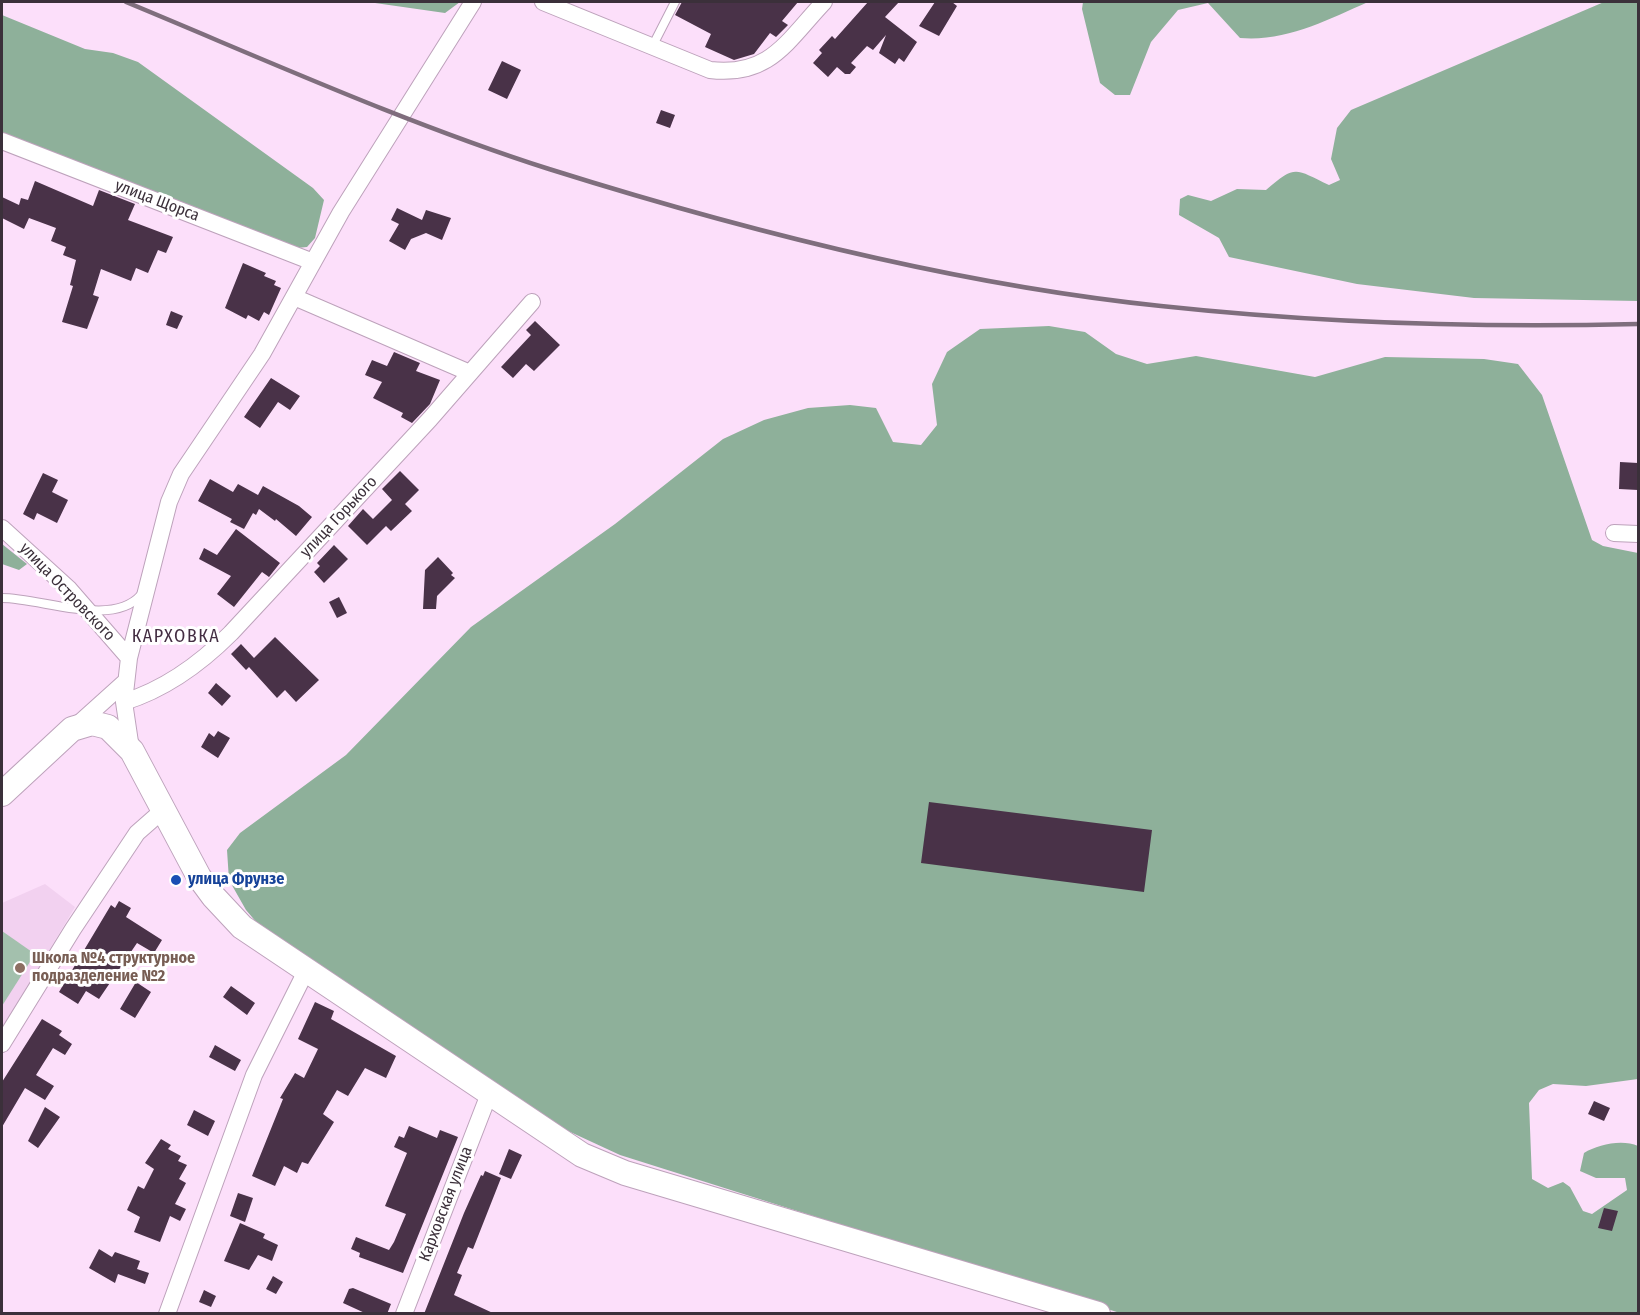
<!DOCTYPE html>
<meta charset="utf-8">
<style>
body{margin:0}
#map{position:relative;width:1640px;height:1315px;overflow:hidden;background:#fcdffa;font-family:"Fira Sans Condensed",sans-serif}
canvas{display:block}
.frame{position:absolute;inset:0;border:3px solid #3b303a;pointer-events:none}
</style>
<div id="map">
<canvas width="1640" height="1315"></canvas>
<div class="frame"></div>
</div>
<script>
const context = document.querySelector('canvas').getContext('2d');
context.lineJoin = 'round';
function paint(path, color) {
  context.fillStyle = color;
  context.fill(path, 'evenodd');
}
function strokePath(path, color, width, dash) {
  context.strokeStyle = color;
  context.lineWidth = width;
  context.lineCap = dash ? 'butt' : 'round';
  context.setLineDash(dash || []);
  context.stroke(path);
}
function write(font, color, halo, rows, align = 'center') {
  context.font = font + ' "Fira Sans Condensed",sans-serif';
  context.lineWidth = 6;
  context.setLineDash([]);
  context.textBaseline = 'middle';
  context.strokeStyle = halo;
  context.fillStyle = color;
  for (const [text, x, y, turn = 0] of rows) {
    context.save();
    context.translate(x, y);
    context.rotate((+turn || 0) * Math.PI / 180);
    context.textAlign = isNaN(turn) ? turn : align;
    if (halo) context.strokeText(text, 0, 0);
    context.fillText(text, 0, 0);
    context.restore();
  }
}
paint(new Path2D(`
 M45,884l30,23 -73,122v-126z`), '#f2d1f0');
paint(new Path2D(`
 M2,931l33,23 -33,52z`), '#a3c0ad');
paint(new Path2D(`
 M368,2h92l-15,11z
 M1083,2h285c-41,18 -82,40 -128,36l-32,-35 -30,7 -27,32 -21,53h-15l-15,-12 -18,-74z
 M1604,2h34v299l-164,-3 -117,-14 -128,-27 -10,-19 -40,-23 1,-16 8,-4 23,6 26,-12 29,1c30,-26 29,-21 63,-5l11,-5 -9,-21 6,-31 14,-18z
 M2,15l83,34 28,4 25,9 175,126 11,12 -9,38 -8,9 -11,1 -294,-115z
 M1049,326l36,6 31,22 31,10 49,-8 119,21 70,-20 99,2 34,5 24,31 50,145 11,6 35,7v526l-52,7 -33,-2 -14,6 -10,13 3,76 16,9 15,-6 7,5 13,24 9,3 35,-24 -2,-12h-29l-16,-7 4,-18c14,-9 39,-14 54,-7v167h-518l-500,-158 -54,-25 -297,-193 -23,-27 -17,-30 -2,-30 13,-17 106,-78 125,-128 144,-103 108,-85 41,-19 44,-12 42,-3 26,3 17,34 28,3 16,-20 -5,-41 15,-32 33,-23z
 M2,544l25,20 -8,6 -17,-6z`), '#8eb09a');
paint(new Path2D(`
 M682,2h116l-16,19 6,4 -12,12 -6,-4 -16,21 -20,6 -29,-13 6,-13 -36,-19z
 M868,2h31l-14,15 32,25 -13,20 -5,-4 -4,6 -16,-11 7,-18 -13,15 -6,-4 -16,17 5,4 -6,7h-5l-8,-7 -9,10 -15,-14 9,-10 -3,-3 13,-14 3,3z
 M935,2h17l5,4 -18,30 -20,-10z
 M502,61l19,9 -14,29 -19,-9z
 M661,110l14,5 -5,13 -14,-5z
 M35,181l58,25 6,-16 36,14 -7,16 45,17 -7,16 -8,-3 -10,23 -12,-5 -5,13 -30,-12 -8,26 6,2 -12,32 -25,-7 11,-36 -3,-1 6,-25 -13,-5 3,-8 -15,-6 5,-13 -27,-10 -5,11 -22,-11v-21l17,8 2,-7 7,2z
 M397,208l25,12 4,-10 25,8 -9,22 -16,-7 -15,6 -6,11 -16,-9 10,-17 -8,-4z
 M243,263l23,10 -2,3 12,5 -2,4 7,3 -12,27 -5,-3 -5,9 -11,-6 -2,4 -21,-11z
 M171,311l12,5 -6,13 -11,-4z
 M535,321l25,24 -26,26 -8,-7 -13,14 -12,-11 30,-32 -5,-5z
 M394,352l26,11 -4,8 24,9 -10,24 -18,19 -11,-6 2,-4 -30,-15 9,-16 -17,-7 7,-15 15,6z
 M271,378l29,18 -10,14 -12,-8 -18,26 -16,-11z
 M1620,462l18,1v27l-19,-1z
 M400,471l19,19 -14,14 7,7 -21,20 -5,-5 -19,19 -19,-19 15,-17 10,10 19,-19 -10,-11z
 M43,473l15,7 -6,12 16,8 -11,23 -20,-10 -3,7 -11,-6z
 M210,479l23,13 5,-8 20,11 5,-9 36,20 13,11 -16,19 -20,-17 -1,2 -16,-12 -3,6 -3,-2 -9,16 -14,-7 2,-3 -34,-18z
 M236,529l44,34 -11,14 -7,-5 -28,35 -17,-13 14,-18 -32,-17 5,-11 13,7z
 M334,545l14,14 -24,24 -10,-11 6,-6 -3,-3z
 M438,557l15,16 -2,2 4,3 -18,18 -1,13h-13l2,-39z
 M339,597l8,16 -10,5 -8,-16z
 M275,637l44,43 -23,22 -11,-12 -8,8 -28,-31 -3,3 -15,-16 10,-10 13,14z
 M216,683l15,13 -9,10 -14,-13z
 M218,731l12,7 -12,20 -17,-11 8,-14 5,4z
 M929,802l223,28 -8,62 -223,-29z
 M119,901l12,7 -5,9 36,23 -8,13 -17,-10 -38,56 -13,-8 -8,13 -19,-12 52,-87 4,3z
 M136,982l15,10 -16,26 -15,-9z
 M231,986l24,17 -8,12 -24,-18z
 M315,1002l19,9 -3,8 65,37 -10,22 -21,-10 -17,28 -11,-6 -14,24 11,8 -26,42 -6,-2 -5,11 -13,-7 -9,20 -23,-10 31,-77 -3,-1 15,-25 9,5 14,-29 -20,-10z
 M42,1019l20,12 -3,4 13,9 -7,11 -12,-7 -17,27 18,11 -9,14 -20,-12 -23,39v-45z
 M215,1045l26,15 -6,11 -26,-14z
 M1594,1101l16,7 -6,13 -16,-7z
 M45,1107l15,10 -22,31 -10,-7z
 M194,1110l21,11 -7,15 -21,-11z
 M409,1126l28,12 3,-8 18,7 -55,136 -44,-16 1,-4 -9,-4 5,-12 33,13 5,-8 12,-28 -21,-8 22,-53 -13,-6 5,-11 5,2z
 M161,1139l10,6 -3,4 13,7 -3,5 9,4 -8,14 7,4 -11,21 11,5 -6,12 -10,-5 -10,26 -26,-10 6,-15 -13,-7 11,-24 6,3 10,-20 -9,-6z
 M509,1149l13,6 -11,24 -12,-5z
 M485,1171l16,7 -28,71 -5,-2 -11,26 5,2 -8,20 41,19h-71l40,-101 17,-38 2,1z
 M238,1193l15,5 -8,24 -15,-6z
 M1604,1208l14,3 -6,20 -14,-3z
 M240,1223l25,11 -2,4 15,7 -6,16 -14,-6 -9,15 -25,-9z
 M99,1249l13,8 3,-5 25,9 -3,8 12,4 -4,11 -27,-10 -3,9 -26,-15z
 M273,1276l10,6 -7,12 -10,-5z
 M353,1288l38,16 -4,10h-20l-24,-11 6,-14z
 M204,1290l12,6 -5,11 -12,-5z`), '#493248');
const lane = new Path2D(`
 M652,47l23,-45
 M2,598c40,0 110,30 139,-3`);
const street = new Path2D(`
 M543,2l167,68c60,7 77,-29 114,-68
 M2,141l311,121
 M294,297l176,76
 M2,528l67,61 60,69
 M1614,533l24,1
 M124,702c42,-13 76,-38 107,-69l199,-214 102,-117
 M75,727l50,-45
 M131,749l-7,-47 5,-44 40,-156 12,-28 81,-120 79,-142 132,-210
 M2,1044l71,-115 64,-96 25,-22
 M167,1314l87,-239 52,-104
 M404,1314l85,-220`);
const secondary = new Path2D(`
 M2,794l70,-65 20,-6 16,4 24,24 67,126 14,19 29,31 340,228 43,18 473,141`);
strokePath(lane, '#bda2bb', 10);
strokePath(street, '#bda2bb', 18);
strokePath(secondary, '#bda2bb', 26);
strokePath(lane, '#fff', 8);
strokePath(street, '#fff', 16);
strokePath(secondary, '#fff', 24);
strokePath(new Path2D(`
 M126,2c140,58 279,121 423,167 194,61 409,116 612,137 158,17 319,22 477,18`), '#7f6e7d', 4.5);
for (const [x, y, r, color] of [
 [176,880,6,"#1a4fb4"],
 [20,968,6,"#8d6e63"]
]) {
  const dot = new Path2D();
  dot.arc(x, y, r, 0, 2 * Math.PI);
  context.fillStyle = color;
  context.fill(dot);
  strokePath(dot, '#fff', 2);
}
write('16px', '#3b303a', '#fff', [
 ["улица Щорса",157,201,21],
 ["улица Горького",339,517,-47],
 ["улица Островского",67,592,46],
 ["Карховская улица",446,1204,-69]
]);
write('bold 16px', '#164399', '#fff', [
 ["улица Фрунзе",188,880]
], 'left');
write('bold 16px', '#785e54', '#fff', [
 ["Школа №4 структурное",32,959],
 ["подразделение №2",32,977]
], 'left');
context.letterSpacing = '1.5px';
write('18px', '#432d42', '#fff', [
 ["КАРХОВКА",176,637]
]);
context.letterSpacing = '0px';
</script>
